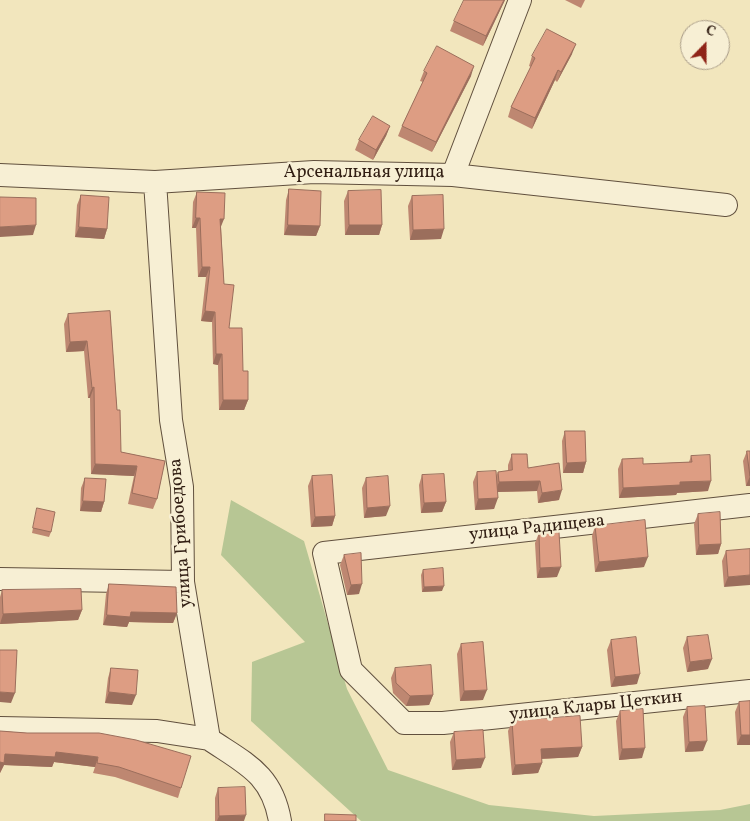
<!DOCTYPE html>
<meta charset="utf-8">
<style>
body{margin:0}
#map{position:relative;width:750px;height:821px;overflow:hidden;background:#f2e6bd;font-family:Vollkorn,serif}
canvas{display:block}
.north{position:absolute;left:680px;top:20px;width:50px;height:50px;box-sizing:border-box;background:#f7efd4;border:1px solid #a89b87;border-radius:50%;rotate:22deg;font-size:14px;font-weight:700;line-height:20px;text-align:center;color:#311e13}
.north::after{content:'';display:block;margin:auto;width:18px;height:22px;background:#8f2418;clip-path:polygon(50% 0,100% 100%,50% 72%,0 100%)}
</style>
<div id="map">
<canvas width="750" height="821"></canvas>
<div class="north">С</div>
</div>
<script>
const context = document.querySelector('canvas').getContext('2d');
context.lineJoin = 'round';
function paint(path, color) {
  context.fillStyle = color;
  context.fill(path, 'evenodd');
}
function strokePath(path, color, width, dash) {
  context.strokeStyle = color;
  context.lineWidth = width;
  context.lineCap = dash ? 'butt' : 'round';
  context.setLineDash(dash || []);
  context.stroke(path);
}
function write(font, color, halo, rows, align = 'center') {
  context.font = font + ' Vollkorn,serif';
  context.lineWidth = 5;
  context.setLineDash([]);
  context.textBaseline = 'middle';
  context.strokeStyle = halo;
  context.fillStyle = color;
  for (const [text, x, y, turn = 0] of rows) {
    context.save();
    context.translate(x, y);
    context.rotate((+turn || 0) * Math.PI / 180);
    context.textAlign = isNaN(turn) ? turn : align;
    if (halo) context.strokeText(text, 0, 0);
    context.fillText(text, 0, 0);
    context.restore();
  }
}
paint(new Path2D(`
 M231,500l73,41 43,148 41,81 101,35 105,11 126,-6 30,-6v17h-389l-110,-100 1,-59 53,-20 -84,-87z`), '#b7c694');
const minor = new Path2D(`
 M0,175l155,7 159,-10 139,3 273,30
 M453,175l67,-175
 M155,182l16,238 11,67 1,95 26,157c37,25 63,35 71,82
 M750,505l-426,48 27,117 53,53h39l307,-32
 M0,579l183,3
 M0,728l157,3 52,8`);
strokePath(minor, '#61503e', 24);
strokePath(minor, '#f7efd4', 22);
paint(new Path2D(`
 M505,0l-22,46 -33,-15 4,-10z
 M565,0h20l-4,8z
 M572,54l-15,28 -2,-2 -23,49 -24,-12 3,-10 20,-40 -2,-1 3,-10z
 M424,71l47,5 -39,76 -34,-16 4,-10 21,-44 -3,-1z
 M390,126l-4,10 -13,24 -18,-10 4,-10z
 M289,189l31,37 -4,10 -32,-1 2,-35z
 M348,191l34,34 -3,10h-34l-1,-34z
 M197,192l24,35 3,57 5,44 14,43 5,29 -4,10h-25l-1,-45 -5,-1 -1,-42 -11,-1 5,-44h-8l-2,-49h-4l1,-26z
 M81,195l26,34 -3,10 -29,-2 2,-32z
 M412,196l29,43 -31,1 -2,-34z
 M110,311l7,99 4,42 44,9 -8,38 -4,10 -25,-5 6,-28 -43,-2 -1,-76h-2l-4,-47 -18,1 -2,-28 4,-10z
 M565,431l21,31 -3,11h-20l-1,-32z
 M747,451h3v35h-4l-3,-25z
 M512,454l16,14 31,32 -21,3 -1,-12 -40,1 -3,17 -19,1 -2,-28 4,-10 19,4 2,-4 10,-1v-6z
 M691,456l17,35 -31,2 -1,2 -57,3 -1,-29 4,-10 21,5 46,-2z
 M422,475l24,27 -4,10 -21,1 -2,-28z
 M312,476l23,40 -3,10 -21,1 -3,-41z
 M85,478l19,24 -3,10 -21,-1 1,-23z
 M366,478l20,38 -22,2 -2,-30z
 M37,508l14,24 -2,5 -17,-4z
 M698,514l23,30 -3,10 -22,1 -2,-31z
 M595,526l49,41 -49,5 -3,-36z
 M539,533l18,44 -20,1 -2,-35z
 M750,549l-26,38 -2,-26 4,-10z
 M344,555l15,39 -12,1 -7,-30z
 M423,570l19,21 -20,1 -1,-17z
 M109,584l68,29 -4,10 -44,-1 -2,5 -24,-2 3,-31z
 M2,590l80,20 -4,10 -78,4v-27z
 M687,637l21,32 -21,3 -4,-24z
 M611,640l26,44 -26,3 -4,-37z
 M461,644l22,56 -23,1 -3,-47z
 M111,668l21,37 -27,-2 3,-25z
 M395,668l38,27 -4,10 -23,1 -13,-13 -2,-15z
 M750,701v44h-13l-2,-33 4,-10z
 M687,707l16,44 -18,1 -2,-35z
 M620,711l22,47 -23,2 -3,-39z
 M512,721l70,26 -4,10 -37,2 1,4 -4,10 -26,2 -4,-44z
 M0,731l27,2 154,55 -3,10 -63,-21 -22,-4 2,-6 -41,-5 -2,5 -48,-2 -4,8z
 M454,732l27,36 -29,2 -2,-28z
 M218,788l26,33h-29v-23z`), '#be8771');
paint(new Path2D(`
 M504,0h1l-22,46 3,-10z
 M576,44l-4,10 -15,28 4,-10z
 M474,66l-3,10 -39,76 4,-10z
 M558,70l-3,10 -23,49 3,-11z
 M390,126l-4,10 -13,24 3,-10z
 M196,218h4l-4,10h-4z
 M220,219h4l-4,10z
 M36,225l-3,10 -33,2v-10z
 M288,225l32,1 -4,10 -32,-1z
 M349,225h33l-3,10h-34z
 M79,227l28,2 -3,10 -29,-2z
 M444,229l-3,10 -31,1 3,-10z
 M202,267h8l-4,10h-8z
 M205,311l10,1 -3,10 -11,-1z
 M87,341l-3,10 -18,1 4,-10z
 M216,354h6l-4,11 -5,-1z
 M94,387l-4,11h-2l4,-10z
 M223,400h25l-4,10h-25z
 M586,462l-3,11h-20l4,-10z
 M95,464l42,2 -3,10 -43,-2z
 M750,476v10h-4z
 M540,481l-3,10 -42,1 4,-10z
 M711,481l-3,10 -31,2 -1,2 -57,3 4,-10 57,-6z
 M562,490l-3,10 -21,3 4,-10z
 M498,498l-4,11 -19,1 3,-11z
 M83,501l21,1 -3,10 -21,-1z
 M446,502l-4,10 -21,1 3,-10z
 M390,506l-4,10 -22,2 3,-10z
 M335,516l-3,10 -21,1 4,-10z
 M721,544l-3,10 -22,1 3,-10z
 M648,557l-4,10 -49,5 4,-10z
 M561,567l-4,10 -20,1 3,-10z
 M750,575v10l-26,2 4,-10z
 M362,584l-3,10 -12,1 4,-10z
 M444,586l-2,5 -20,1 2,-5z
 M82,610l-4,10 -78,4 3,-10z
 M131,612l46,1 -4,10 -44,-1 -2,5 -24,-2 4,-10z
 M712,659l-4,10 -21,3 3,-10z
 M640,674l-3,10 -26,3 4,-10z
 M487,690l-4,10 -23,1 4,-10z
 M0,692l15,1 -4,10 -11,-1z
 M109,692l27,3 -4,10 -27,-2z
 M433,695l-4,10 -23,1 4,-10z
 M741,735h9v10h-13z
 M707,741l-4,10 -18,1 4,-10z
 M582,747l-4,10 -41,2 4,-10z
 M645,748l-3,10 -23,2 3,-11z
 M56,752l42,5 -3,10 -41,-5 -2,5 -48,-2 -4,8v-11l5,-8z
 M485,758l-4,10 -29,2 4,-10z
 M542,763l-4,10 -26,2 3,-10z
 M246,815l-2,6h-27l2,-5z`), '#9b6e5c');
const building = new Path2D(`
 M464,0h40l-18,36 -32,-15z
 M547,29l29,15 -15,28 -3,-2 -23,48 -24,-11 24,-49 -3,-2z
 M437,46l37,20 -38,76 -34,-16 25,-53 -3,-2z
 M373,116l17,10 -14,24 -17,-10z
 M289,189l32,2 -1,35 -32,-1z
 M381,190l1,35h-33l-1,-34z
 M197,192l28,1 -1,26h-4l4,65 10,1 -5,43h13l1,43h5v29h-25l-1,-46h-6l-1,-42 -10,-1 5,-44h-8l-2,-49h-4z
 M81,195l28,2 -2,32 -28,-2z
 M443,195l1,34 -31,1 -1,-34z
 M0,197l36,1v27l-36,2z
 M110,311l7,99h3l1,42 44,9 -8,38 -25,-6 5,-27 -42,-2 -1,-77 -2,1 -5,-47 -17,1 -2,-28z
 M565,431h20l1,31 -19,1z
 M747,451h3v25z
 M512,454h15l1,14 31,-5 3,27 -20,3 -2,-12 -41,1 -1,-10 14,-2z
 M710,455l1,26 -31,1v3l-57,3 -1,-29 21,-1v6l49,-2 -1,-6z
 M496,471l2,27 -20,1 -1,-27z
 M444,474l2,28 -22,1 -2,-28z
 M332,475l3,41 -20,1 -3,-41z
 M388,476l2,30 -23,2 -1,-30z
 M85,478l21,1 -2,23 -21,-1z
 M37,508l18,4 -4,20 -18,-4z
 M720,512l1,32 -22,1 -1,-31z
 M645,520l3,37 -49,5 -4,-36z
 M559,532l2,35 -21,1 -1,-35z
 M750,549v26l-22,2 -2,-26z
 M361,553l1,31 -11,1 -7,-30z
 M443,568l1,18 -20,1 -1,-17z
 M109,584l67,3 1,26 -46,-1 -1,5 -23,-2z
 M81,589l1,21 -79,4 -1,-24z
 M708,635l4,24 -22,3 -3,-25z
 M636,637l4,37 -25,3 -4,-37z
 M483,642l4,48 -23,1 -3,-47z
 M0,650h17l-2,43 -15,-1z
 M431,665l2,30 -23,1 -14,-13 -1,-15z
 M111,668l27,2 -2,25 -27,-3z
 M750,701v34h-9l-2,-33z
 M705,706l2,35 -18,1 -2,-35z
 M643,709l2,39 -23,1 -2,-38z
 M580,716l2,31 -41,2 1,14 -27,2 -3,-44z
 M483,730l2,28 -29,2 -2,-28z
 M0,731l27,2h72l37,7 55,16 -10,32 -62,-21 -22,-4 1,-6 -42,-5 -1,5 -50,-3 -1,9 -4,-1z
 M245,787l1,28 -27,1 -1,-28z
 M325,814l31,1v6h-31z`);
paint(building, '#dd9d83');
strokePath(building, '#9b6e5c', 1);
write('18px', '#311e13', '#f7efd4', [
 ["Арсенальная улица",364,174],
 ["улица Радищева",537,529,-6],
 ["улица Грибоедова",182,533,-94],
 ["улица Клары Цеткин",596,707,-6]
]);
</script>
